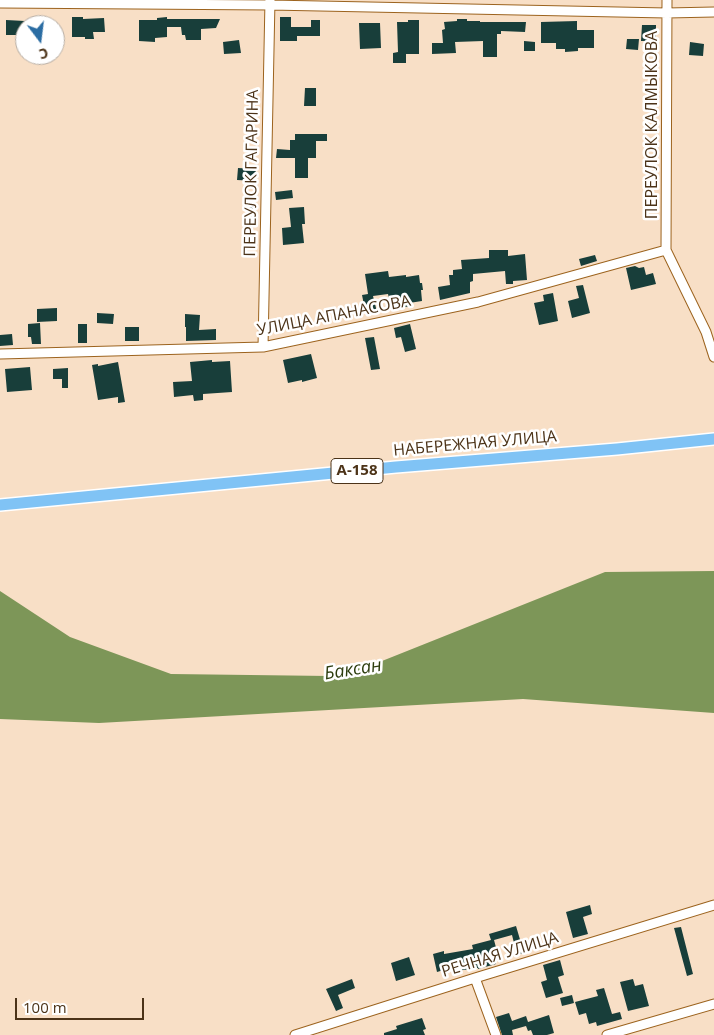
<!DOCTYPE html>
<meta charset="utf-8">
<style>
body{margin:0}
#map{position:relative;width:714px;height:1035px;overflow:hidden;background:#f8dfc6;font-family:"Open Sans",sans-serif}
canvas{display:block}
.north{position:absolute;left:15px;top:15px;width:50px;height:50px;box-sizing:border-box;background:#fff;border:1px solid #b7ada3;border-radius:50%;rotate:165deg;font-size:14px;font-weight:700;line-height:20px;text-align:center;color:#4c3318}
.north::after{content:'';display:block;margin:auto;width:18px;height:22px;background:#2b6da3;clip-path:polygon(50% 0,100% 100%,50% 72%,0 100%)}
.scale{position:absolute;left:15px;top:998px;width:129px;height:22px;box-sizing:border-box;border:2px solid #4c3318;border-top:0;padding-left:6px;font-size:15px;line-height:18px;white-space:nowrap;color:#4c3318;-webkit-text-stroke:4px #fff;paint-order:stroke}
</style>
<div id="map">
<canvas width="714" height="1035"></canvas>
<div class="north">С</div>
<div class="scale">100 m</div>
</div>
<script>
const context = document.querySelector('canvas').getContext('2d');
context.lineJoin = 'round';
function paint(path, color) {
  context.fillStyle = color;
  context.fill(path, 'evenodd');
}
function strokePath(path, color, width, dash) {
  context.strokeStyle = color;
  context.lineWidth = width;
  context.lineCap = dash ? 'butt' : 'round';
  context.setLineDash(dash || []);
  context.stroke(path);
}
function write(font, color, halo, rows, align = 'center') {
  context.font = font + ' "Open Sans",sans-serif';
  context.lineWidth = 5;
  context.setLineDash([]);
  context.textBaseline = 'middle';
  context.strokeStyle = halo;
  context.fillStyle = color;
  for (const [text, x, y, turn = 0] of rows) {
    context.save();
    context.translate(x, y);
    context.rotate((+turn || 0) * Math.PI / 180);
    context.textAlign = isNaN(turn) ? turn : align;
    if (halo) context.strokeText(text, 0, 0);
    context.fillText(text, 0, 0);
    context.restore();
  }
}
paint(new Path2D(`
 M714,571v142l-191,-14 -424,24 -99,-4v-128l70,46 101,37 158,2 48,-13 228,-91z`), '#7d9658');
paint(new Path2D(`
 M34,17h11v8h-11z
 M72,17h11v2l21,-1 1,14h-12l1,7h-9v-2h-13z
 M167,17v2h53l-4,9 -15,1v11h-15l-1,-5h-3l-1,-8h-14v10l-12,1v4l-16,-1v-21h18v-2z
 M280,17h11v10h20v-7h9v16h-23v5h-17z
 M457,19h10v2h13v1h46l-1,10 -24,-1v3h-4v23h-14v-16l-28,1 1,11 -24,1v-11h11l-1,-13 3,-1 -1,-7 13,-1z
 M6,20l19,1v14h-19z
 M408,20h11v34h-13v9h-13v-10l5,-1 -1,-30h11z
 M577,21v9h17v18h-16v3l-13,1v-3h-9v-6h-15v-21z
 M359,23h21l1,25 -21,1z
 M642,25h14v16h-15z
 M627,39h12l-1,11 -12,-1z
 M239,40l2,13 -17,1 -1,-12z
 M524,41l11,1v9h-11z
 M690,42l14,2 -1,12 -14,-1z
 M305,88h11v18h-12z
 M295,134h32v7h-11v17h-8v20h-13v-20h-19l1,-9 13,1v-10h5z
 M238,168l18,1 -1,12 -18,-1z
 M292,190l1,8 -17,2 -1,-8z
 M246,202h8v11h-8z
 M304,207l1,17h-3l2,19 -21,2 -1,-17 9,-1 -2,-19z
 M489,250h19v6l17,-2 2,26 -14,1v3h-7l-1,-13 -32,3v7l-3,1v11l-30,7 -2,-13 12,-2 -1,-10h4v-5l9,-1 -1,-9 28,-2z
 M595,255l2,6 -16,5 -2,-7z
 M635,266l4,2 5,-1 2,8 7,-2 3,11 -25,6 -5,-22z
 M388,271l1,6 17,-2v2l13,-2 1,8h2l1,7h-2l1,11 -13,2 1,3 -18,4 -4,-16 -15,2 4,16 -11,3 -4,-20 6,-1 -3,-20z
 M583,285l7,28 -18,5 -4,-17 11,-3 -3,-12z
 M553,293l5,28 -19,4 -5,-22 10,-2 -1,-6z
 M57,308v13l-20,1v-13z
 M97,313l17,1 -1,10 -16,-1z
 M185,314l15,1 -1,15 17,-1v11l-30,1v-14h-1z
 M40,323l1,21h-9l-1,-7h-3v-13z
 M78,324h9v19h-9z
 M410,324l6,25 -11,3 -4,-15 -5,1 -2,-10z
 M125,327h14v14h-14z
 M12,334l1,11 -13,1v-11z
 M374,337l6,32 -9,1 -6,-32z
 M311,354l6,24 -15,4v-2l-14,3 -5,-23z
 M212,360v2l18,-1 2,31 -29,2v6l-9,1 -1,-6 -19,2 -1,-15 19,-1 -2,-19z
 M118,362l7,40 -7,1v-6l-20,3 -6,-35 6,-1v2z
 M30,367l2,23 -25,2 -2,-23z
 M68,368v20h-6v-9h-9v-10z
 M590,905l2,9 -9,3 5,17 -15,4 -7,-26z
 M516,926l8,27 -7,2 -5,-20 -18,5 4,15 -4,1 2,8 -18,5v-1l-22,3 -2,-4 -17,5 -4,-18 11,-3v3l29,-5 -1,-4 19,-5 -2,-6z
 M681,927l12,47 -6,2 -13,-48z
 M409,957l6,18 -19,6 -5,-18z
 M560,960l4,15 -6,2 5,16 -17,5 -5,-16 6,-2 -4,-15z
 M352,979l3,9 -17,7 5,13 -7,3 -10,-22z
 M633,979l2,7 8,-2 6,22 -21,5 -8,-29z
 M604,988l8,26 8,-2 2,7 -25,7 -1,-4 -7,2 -3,-11 -7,2 -4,-13 23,-6 -2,-6z
 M572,995l2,8 -12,3 -2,-8z
 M509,1013l3,8 14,-5 2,6 21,-7 5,18 -7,2h-14l-2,-5 -3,1 -2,-5 -14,4 1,5h-11l-6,-18z
 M422,1018l4,11 -3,1 2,5h-41v-2l13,-4 -1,-3z`), '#183e3a');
const minor = new Path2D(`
 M667,0l-1,250 40,82 8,25
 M0,3l270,2 397,8 47,-1
 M263,347l7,-347
 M0,354l263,-7 215,-45 188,-52
 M475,978l21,57
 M295,1035l180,-57 239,-73
 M607,1035l107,-31`);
const major = new Path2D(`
 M0,505l396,-38 221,-18 97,-10`);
strokePath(minor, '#9c631e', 11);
strokePath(major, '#fff', 14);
strokePath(minor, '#fff', 9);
strokePath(major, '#80c3f5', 11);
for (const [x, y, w] of [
 [357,471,52]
]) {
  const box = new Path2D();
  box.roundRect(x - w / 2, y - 12.5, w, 25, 4);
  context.fillStyle = '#fff';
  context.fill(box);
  strokePath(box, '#4c3318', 1);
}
write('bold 15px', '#4c3318', null, [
 ["А-158",357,471]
]);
write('16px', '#4c3318', '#fff', [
 ["ПЕРЕУЛОК КАЛМЫКОВА",652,125,-90],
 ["ПЕРЕУЛОК ГАГАРИНА",252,173,-89],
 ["УЛИЦА АПАНАСОВА",334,316,-11],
 ["НАБЕРЕЖНАЯ УЛИЦА",475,444,-5],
 ["РЕЧНАЯ УЛИЦА",500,955,-17]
]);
write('italic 18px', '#2d3d0e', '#fff', [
 ["Баксан",353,670,-9]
]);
</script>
